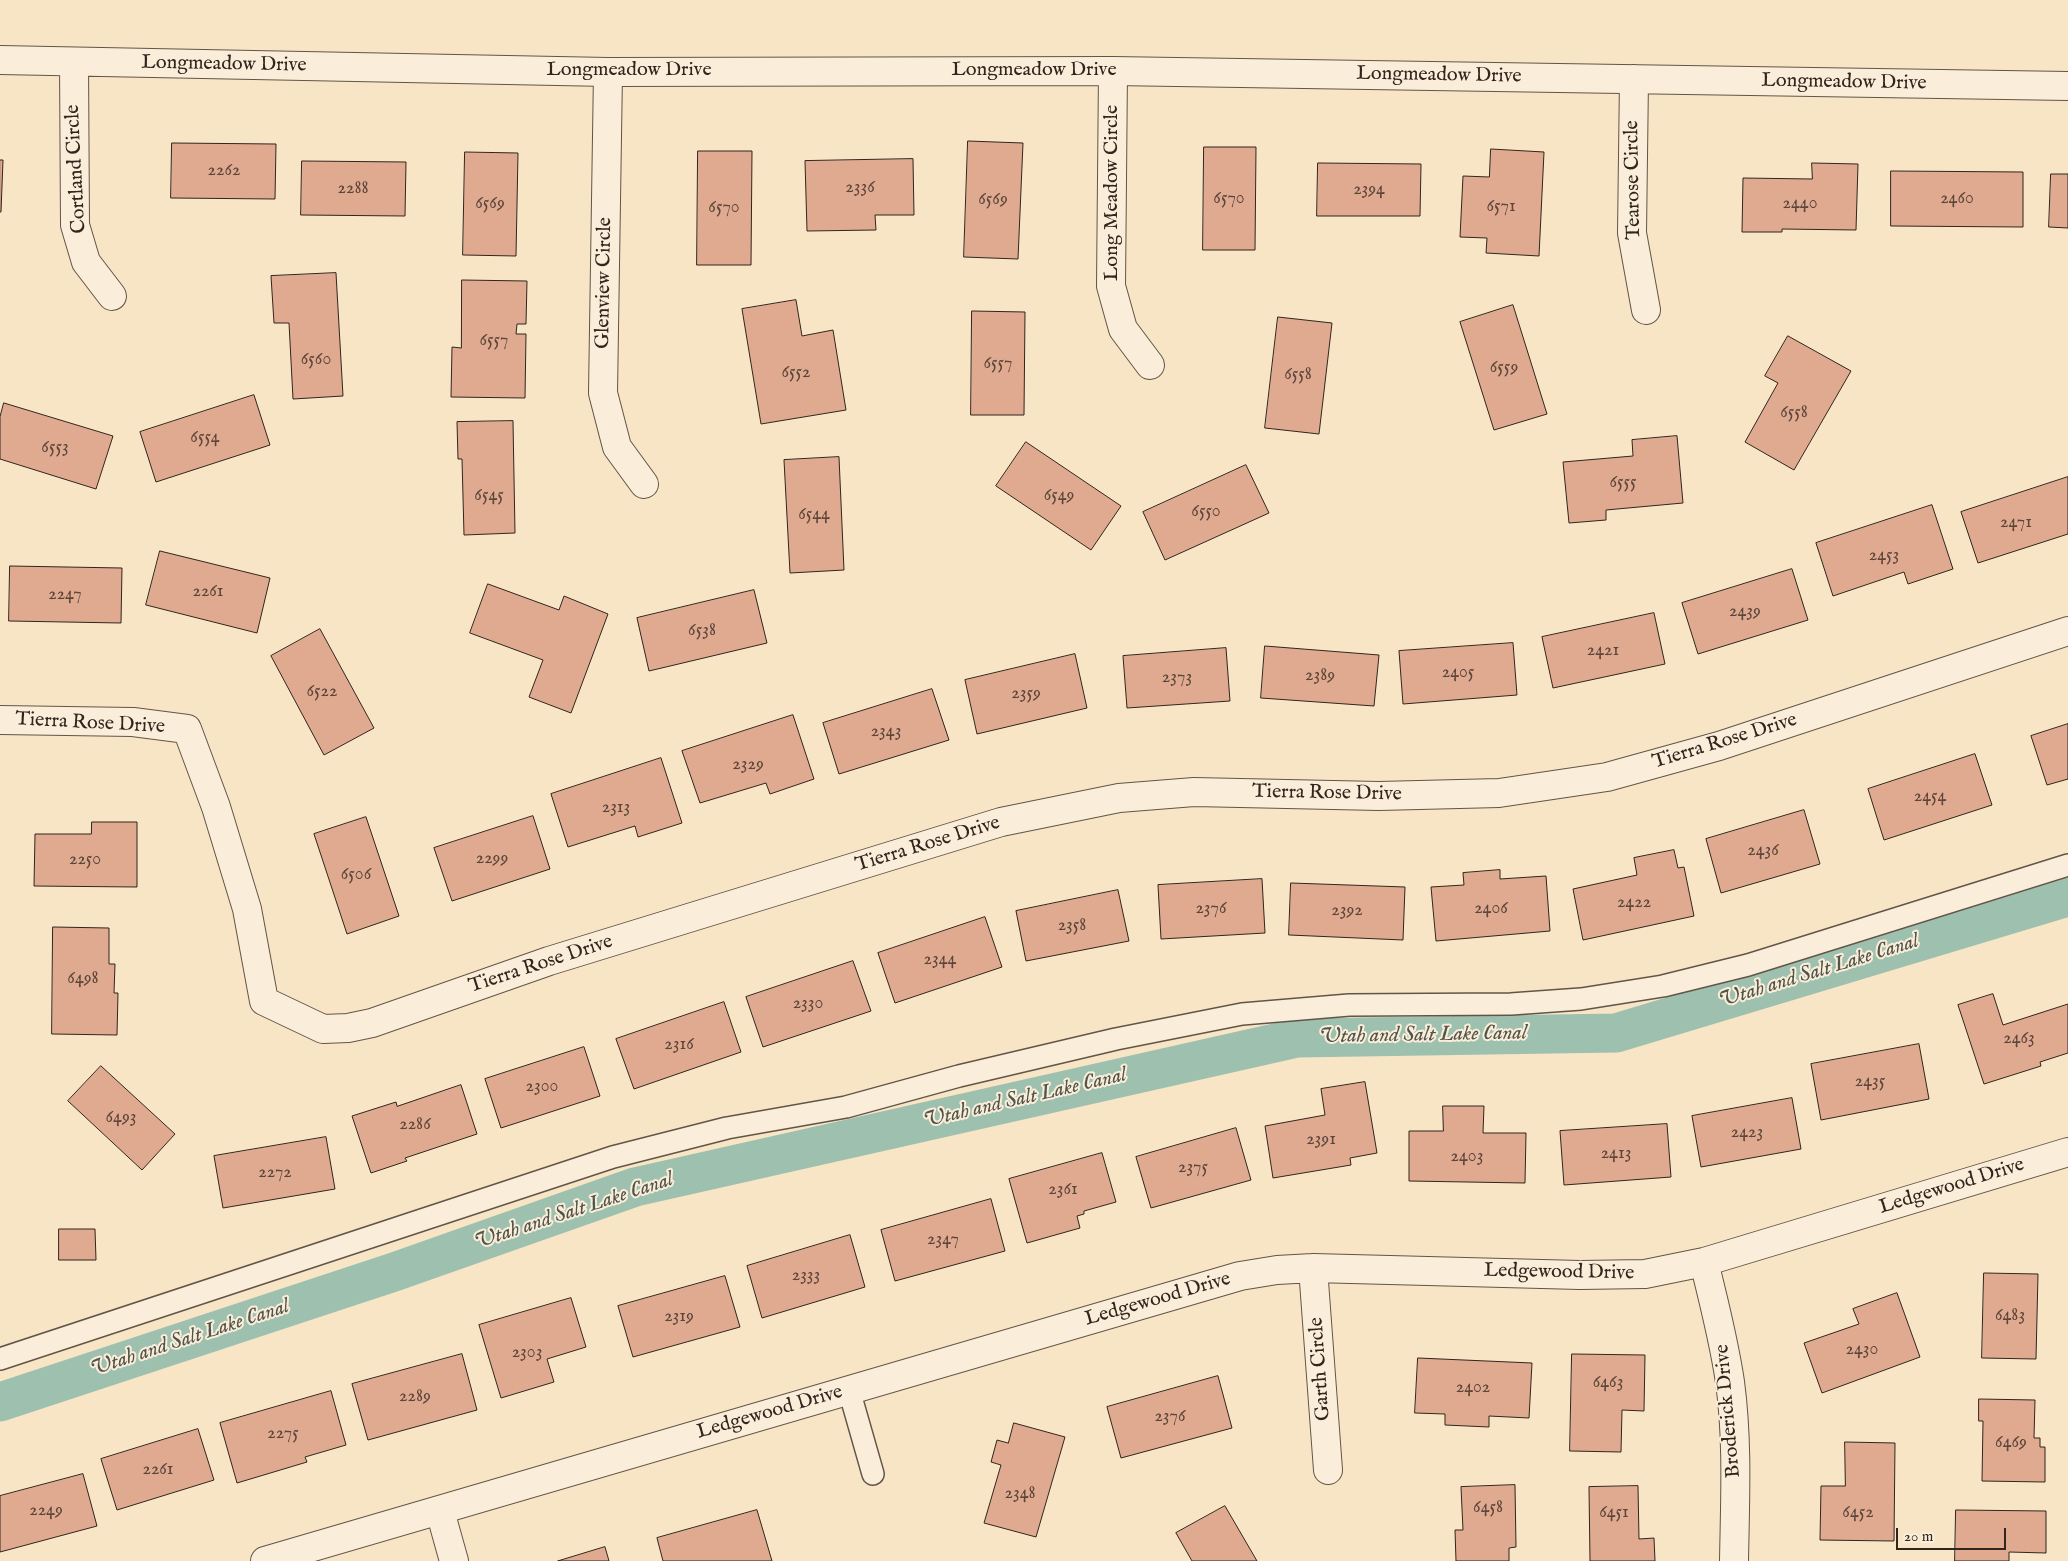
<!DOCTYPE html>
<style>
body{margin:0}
#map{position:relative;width:2068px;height:1561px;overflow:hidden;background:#f7e5c6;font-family:"IM FELL English",serif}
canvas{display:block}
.scale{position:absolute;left:1896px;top:1528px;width:110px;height:22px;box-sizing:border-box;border:2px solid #31251d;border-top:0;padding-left:6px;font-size:15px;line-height:18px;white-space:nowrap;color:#31251d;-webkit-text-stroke:4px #faeeda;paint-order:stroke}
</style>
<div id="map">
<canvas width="2068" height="1561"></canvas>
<div class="scale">20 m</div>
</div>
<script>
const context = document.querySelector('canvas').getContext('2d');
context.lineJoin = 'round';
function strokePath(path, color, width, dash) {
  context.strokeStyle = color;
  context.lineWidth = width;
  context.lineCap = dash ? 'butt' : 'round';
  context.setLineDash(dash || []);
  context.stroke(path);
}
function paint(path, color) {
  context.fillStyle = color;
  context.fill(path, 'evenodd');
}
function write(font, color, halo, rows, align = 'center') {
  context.font = font + ' "IM FELL English",serif';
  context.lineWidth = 4;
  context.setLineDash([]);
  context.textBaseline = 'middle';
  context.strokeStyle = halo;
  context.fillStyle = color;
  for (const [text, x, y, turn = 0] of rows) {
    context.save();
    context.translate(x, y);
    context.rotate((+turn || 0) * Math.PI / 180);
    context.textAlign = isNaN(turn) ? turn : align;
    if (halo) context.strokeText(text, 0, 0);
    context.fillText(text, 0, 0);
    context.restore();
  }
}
strokePath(new Path2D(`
 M0,1402l394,-130 241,-85 662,-149 319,-5 452,-136`), '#9ec0af', 39);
const building = new Path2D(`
 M968,141l55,2 -5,116 -54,-2z
 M172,143l104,1 -1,55 -104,-1z
 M1204,147h52l-1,103h-52z
 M1491,149l53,3 -5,104 -53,-3 1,-15 -27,-1 3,-61 26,1z
 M698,151h54l-1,114h-54z
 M465,152l53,1 -2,103 -53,-1z
 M913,159l1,56h-39l1,15 -69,1 -2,-70z
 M0,160h3l-2,52h-1z
 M302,161l104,1 -1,54 -104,-1z
 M1318,163l103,1 -1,52h-103z
 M1812,163l46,1 -2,66 -74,-1v3h-40l1,-54 69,1z
 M1891,171l132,1v55l-132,-1z
 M2051,174h17v54l-19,-1z
 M336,273l7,123 -50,3 -4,-76h-15l-3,-47z
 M462,280l65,1 -1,43h-9l-1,10h10l-1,64 -74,-1 1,-50 9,1z
 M796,300l6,36 31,-6 13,80 -85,14 -19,-115z
 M1513,305l34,109 -53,16 -34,-108z
 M972,311l53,1 -1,103h-53z
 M1278,317l54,6 -13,111 -54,-6z
 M1788,336l63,35 -57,99 -49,-28 33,-59 -13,-7z
 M254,395l16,50 -114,37 -16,-50z
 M4,403l109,33 -17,53 -96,-30v-42z
 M513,421l2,112 -51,2 -2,-76h-4l-1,-37z
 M1677,436l6,67 -77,7v10l-37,3 -6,-61 70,-6 -1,-16z
 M1026,442l95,64 -30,44 -95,-64z
 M839,457l5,113 -54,3 -6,-113z
 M1246,465l23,48 -104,47 -22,-48z
 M2068,477v57l-90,29 -17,-51z
 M1932,505l21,64 -45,15 -4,-12 -71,24 -17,-53z
 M160,551l110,27 -13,55 -111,-28z
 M10,566l112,2 -1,55 -112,-2z
 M1792,569l16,51 -110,34 -16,-51z
 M488,584l71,26 5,-14 44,18 -37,99 -42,-16 14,-37 -73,-27z
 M754,590l13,53 -118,28 -12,-53z
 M1654,613l11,51 -112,24 -11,-51z
 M320,629l54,99 -50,27 -53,-99z
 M1513,643l4,52 -114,9 -4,-53z
 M1265,646l114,9 -5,51 -113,-8z
 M1226,648l4,53 -103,7 -4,-52z
 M1075,654l12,54 -110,26 -12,-54z
 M932,689l17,51 -110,34 -16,-51z
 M793,715l21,64 -44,15 -4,-11 -66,20 -18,-52z
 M2068,724v55l-21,6 -16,-49z
 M1975,754l17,51 -108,35 -16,-51z
 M661,758l21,65 -44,14 -3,-11 -67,21 -17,-53z
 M1804,810l16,54 -99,29 -15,-54z
 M533,816l17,53 -98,32 -18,-53z
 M366,817l33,99 -52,18 -33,-100z
 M92,822h45v65l-103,-1 1,-52h56z
 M1674,850l4,18 6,-1 10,49 -111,24 -10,-51 64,-14 -3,-17z
 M1500,870v9l46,-3 4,55 -114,10 -5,-54 33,-2 -1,-12z
 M1262,879l3,54 -104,6 -3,-54z
 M1291,883l114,4 -2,53 -114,-5z
 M1118,890l11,51 -103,20 -10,-50z
 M985,917l17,50 -107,36 -17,-50z
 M53,927l56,1v36h6l-1,29h4l-1,42 -65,-1z
 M853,961l18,50 -108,36 -17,-50z
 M1993,994l10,31 65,-21v49l-28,9 1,4 -57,18 -26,-79z
 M724,1002l17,50 -107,37 -18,-50z
 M1919,1044l10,55 -108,21 -10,-56z
 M584,1047l16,49 -99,32 -16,-49z
 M101,1066l74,68 -33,36 -74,-69z
 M1365,1082l12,71 -27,5 1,7 -78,13 -8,-52 60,-11 -4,-26z
 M461,1085l16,49 -72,24 2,3 -36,12 -19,-57 44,-14 1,4z
 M1792,1098l9,51 -100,18 -9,-51z
 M1443,1106h41l-1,27h43l-1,50 -116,-2v-50h34z
 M1667,1124l4,53 -107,8 -4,-54z
 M1236,1128l15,52 -100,28 -15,-51z
 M326,1137l9,52 -112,19 -9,-52z
 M1102,1153l14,49 -32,9v3l-7,2 3,12 -53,15 -18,-64z
 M991,1199l14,52 -110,30 -14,-51z
 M59,1229h36l1,31h-37z
 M850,1235l15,52 -103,31 -15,-52z
 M1984,1273l54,1 -2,85 -54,-1z
 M725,1276l15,51 -107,30 -15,-51z
 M1897,1293l23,64 -98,36 -18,-50 55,-19 -6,-15z
 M571,1298l15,49 -39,12 7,23 -53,16 -22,-73z
 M462,1354l15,56 -109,30 -16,-56z
 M1572,1354l73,1 -1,56 -22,-1 -1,42 -51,-1z
 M1418,1358l114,5 -3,55 -40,-2v11l-44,-2v-11l-30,-1z
 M1218,1376l14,52 -111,30 -14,-51z
 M331,1391l15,54 -41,12 2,5 -70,21 -17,-60z
 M1979,1399l56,1 -1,38h6v9h5v35l-63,-1 1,-60h-4z
 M1014,1423l51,14 -29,100 -52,-14 17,-58 -10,-3 6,-22 11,3z
 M198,1429l16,51 -97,30 -16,-51z
 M1845,1442l50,1 -1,98 -74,-1 1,-54h24z
 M83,1474l14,52 -97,26v-56z
 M1515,1485l1,62 -7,1v13h-53l-1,-31h8l-2,-43z
 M1638,1486l1,53 15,-1 1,23h-65l-1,-74z
 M1225,1506l32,55h-65l-16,-28z
 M757,1510l15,51h-109l-6,-23z
 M1956,1510l90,1v42l-37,-1v9h-54z
 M605,1547l4,14h-51z`);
paint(building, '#e0aa91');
strokePath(building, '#31251d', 1);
const service = new Path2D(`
 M0,1359l613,-202 114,-29 119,-21 113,-31 157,-37 126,-25 107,-9 162,-1 70,-5 82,-13 85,-21 320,-100
 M849,1390l24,84`);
const minor = new Path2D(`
 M0,60l608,12 505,-1 955,15
 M74,62l1,163 11,37 26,34
 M1113,71l-2,215 12,43 27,36
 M608,72l-5,321 14,54 27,37
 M1634,79l-2,154 14,77
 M0,720l133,2 54,7 29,78 31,102 17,92 59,28 25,-1 24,-5 177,-62 452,-139 118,-24 75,-6 185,4 120,-3 108,-16 112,-31 349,-115
 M1704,1262c10,40 20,79 26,120 8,59 5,119 4,179
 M1313,1268l15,202
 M440,1511l14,50
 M265,1561l975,-285 37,-6 36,-2 267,7 65,-1 59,-12 364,-110`);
strokePath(service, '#625547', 24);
strokePath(minor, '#625547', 30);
strokePath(service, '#faeeda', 21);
strokePath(minor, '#faeeda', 28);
write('18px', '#5d463a', null, [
 ["2262",224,171],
 ["2336",860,188],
 ["2288",353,189],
 ["2394",1369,190],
 ["6570",1229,199],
 ["2460",1957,199],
 ["6569",993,200],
 ["6569",490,204],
 ["2440",1800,204],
 ["6571",1501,207],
 ["6570",724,208],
 ["6557",494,341],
 ["6560",316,360],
 ["6557",998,364],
 ["6559",1504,368],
 ["6552",796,373],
 ["6558",1298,375],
 ["6558",1794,413],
 ["6554",205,438],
 ["6553",55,448],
 ["6555",1623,483],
 ["6545",489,496],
 ["6549",1059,496],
 ["6550",1206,512],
 ["6544",814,515],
 ["2471",2016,523],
 ["2453",1884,556],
 ["2261",208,592],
 ["2247",65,595],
 ["2439",1745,612],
 ["6538",702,631],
 ["2421",1603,651],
 ["2405",1458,673],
 ["2389",1320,676],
 ["2373",1177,678],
 ["6522",322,692],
 ["2359",1026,694],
 ["2343",886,732],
 ["2329",748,765],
 ["2454",1930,797],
 ["2313",616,808],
 ["2436",1763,851],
 ["2299",492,859],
 ["2250",85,860],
 ["6506",356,875],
 ["2422",1634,903],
 ["2376",1211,909],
 ["2406",1491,909],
 ["2392",1347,911],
 ["2358",1072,926],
 ["2344",940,960],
 ["6498",83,979],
 ["2330",808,1004],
 ["2463",2019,1039],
 ["2316",679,1045],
 ["2435",1870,1082],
 ["2300",542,1087],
 ["6493",121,1118],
 ["2286",415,1125],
 ["2423",1747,1133],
 ["2391",1321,1140],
 ["2413",1616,1154],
 ["2403",1467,1157],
 ["2375",1193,1168],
 ["2272",275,1173],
 ["2361",1063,1190],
 ["2347",943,1240],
 ["2333",806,1276],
 ["6483",2010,1316],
 ["2319",679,1317],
 ["2430",1862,1350],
 ["2303",527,1353],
 ["6463",1608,1383],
 ["2402",1473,1388],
 ["2289",415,1397],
 ["2376",1170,1417],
 ["2275",283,1434],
 ["6469",2011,1443],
 ["2261",158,1470],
 ["2348",1020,1494],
 ["6458",1488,1508],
 ["2249",46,1511],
 ["6451",1614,1513],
 ["6452",1858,1513]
]);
write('20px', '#31251d', '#faeeda', [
 ["Longmeadow Drive",224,65,1],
 ["Longmeadow Drive",629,71],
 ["Longmeadow Drive",1034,71],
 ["Longmeadow Drive",1439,76,1],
 ["Longmeadow Drive",1844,83,1],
 ["Cortland Circle",77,169,-93],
 ["Tearose Circle",1634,180,-91],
 ["Long Meadow Circle",1113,193,-90],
 ["Glenview Circle",605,283,-89],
 ["Tierra Rose Drive",90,724,3],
 ["Tierra Rose Drive",1725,742,-17],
 ["Tierra Rose Drive",1327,794,1],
 ["Tierra Rose Drive",928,845,-17],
 ["Tierra Rose Drive",541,965,-18],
 ["Ledgewood Drive",1952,1187,-17],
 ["Ledgewood Drive",1559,1273,1],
 ["Ledgewood Drive",1158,1300,-16],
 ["Garth Circle",1321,1369,-94],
 ["Broderick Drive",1729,1411,-95],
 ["Ledgewood Drive",770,1413,-16]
]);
write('italic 21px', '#525449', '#faeeda', [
 ["Utah and Salt Lake Canal",1819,972,-17],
 ["Utah and Salt Lake Canal",1423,1036,-1],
 ["Utah and Salt Lake Canal",1025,1099,-13],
 ["Utah and Salt Lake Canal",574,1212,-18],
 ["Utah and Salt Lake Canal",190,1339,-18]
]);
</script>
